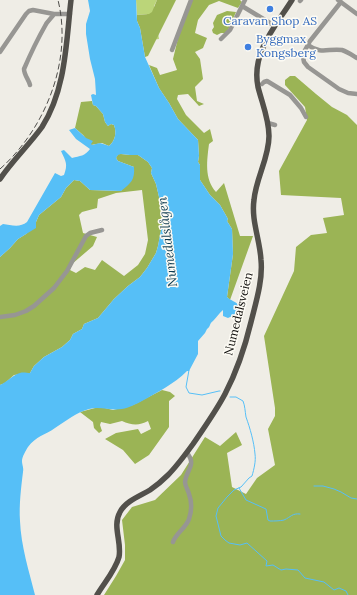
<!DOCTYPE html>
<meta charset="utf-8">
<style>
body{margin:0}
canvas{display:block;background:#efede6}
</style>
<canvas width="357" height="595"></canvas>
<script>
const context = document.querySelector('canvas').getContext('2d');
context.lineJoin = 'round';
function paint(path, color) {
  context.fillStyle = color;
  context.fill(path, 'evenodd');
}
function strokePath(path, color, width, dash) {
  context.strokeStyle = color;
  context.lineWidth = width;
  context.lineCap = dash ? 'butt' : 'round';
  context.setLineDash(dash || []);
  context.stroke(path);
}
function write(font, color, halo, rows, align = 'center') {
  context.font = font + ' Lora,serif';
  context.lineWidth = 3;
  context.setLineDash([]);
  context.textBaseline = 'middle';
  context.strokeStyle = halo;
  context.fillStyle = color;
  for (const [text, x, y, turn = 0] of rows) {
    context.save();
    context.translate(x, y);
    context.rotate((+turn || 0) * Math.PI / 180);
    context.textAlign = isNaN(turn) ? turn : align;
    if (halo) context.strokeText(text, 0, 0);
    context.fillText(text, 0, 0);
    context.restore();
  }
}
paint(new Path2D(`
 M136,0h21l-3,6 5,33 -8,1 -4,-26 -10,1z`), '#bbd579');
paint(new Path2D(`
 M157,0h19l-28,56 -3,1 -5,-29 -3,-7v-6l12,-1 3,-2z
 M191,0h49l2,2 -4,6 -19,-7 -10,4 -11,15 -3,13 12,5 -4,10 -8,4 5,7 3,20 -8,8 2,14 7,3 -5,2 -11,-12 -10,1 -1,4 9,16 18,18 6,-4 3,12 -4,3c-2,16 -5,35 7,48l8,-9 16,53h13l-23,64 -3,-3 6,-43 -1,-25 -5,-8 1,-2 -8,-14 -10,-10 -10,-15v-15l-2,-3 1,-6 -1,-16 -20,-21 -9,-16 -10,-15 -10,-23 8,3 3,7 17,-5 -4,-11 7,-29z
 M227,11l9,1 -8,18 -3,3h-4l-4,2 -4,-2 -1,-3 2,-3 -1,-4 4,-8z
 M290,76h5l21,18 16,13 15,8 10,10v470h-253l12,-19 9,-16v-15l-3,-25 10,-13 23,-7 26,-25 24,-38 15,9 16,-14 6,13 -15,8 5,34 14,7 11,-16 18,-13 -7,-36 7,-13v-8l-11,-72 30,-65 2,-24 15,-12 16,-2 -4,-15 21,-3 -3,-17 -60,-3 -2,-24 28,-51 -2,-13 -20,-22v-5z
 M92,101l1,4 3,1 7,8 2,8 3,4 3,-2 3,1c3,8 1,16 -5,21l-7,-3 -11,2 -8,-10 -8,-7 6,-26z
 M118,154h3l9,1h8l10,7 4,6 -1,5 5,11 6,26v15l-4,21 -2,7 -9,15 -7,9 -12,9 -14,13 -16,19 -14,6 -2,5 -9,5 -3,6 -8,7 -18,10 -10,9 -4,7 -16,2 -9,8 -5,2v-128l10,-9 8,-9 8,-5 10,-12 3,-7 22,-18 5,-9 8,-8 6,1 10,9 31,1 13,-24 -16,-6 -2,-3zM142,190l6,50 -3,14 -7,11 -14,11 -22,-16 -7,10 -10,-3 -9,6 -6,-3 2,-6 21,-18 4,-9 -14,-4 -4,-18 3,-3 15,-4 1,-9 18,-6z
 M162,390l8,2 5,4 -6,5v26l-20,28 -14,9 -12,-14 -18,-11 11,-6 22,-4 3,5 10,-5 -3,-8c-9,5 -17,4 -26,0l-12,3 -9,-2 -1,3 2,6 -3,2 -5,-5 -1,-6 -13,-10 15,-4h10l8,2 20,-5z`), '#9bb455');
paint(new Path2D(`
 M88,0h48l1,21 3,7 5,29 14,31 10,15 9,16 20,21 1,16 -1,6 2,3v15l10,15 10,10 8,14 -1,2 5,8 1,25 -6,43c4,4 9,4 12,9 -1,5 -5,10 -11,12l-5,-2v-6c-4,3 -6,7 -10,11 -4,3 -2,5 -6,8l-2,4 -7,8v13l-9,17h-2c-13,13 -29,21 -45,30 -6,3 -13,7 -20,8 -11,2 -22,-3 -33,0 -12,3 -23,12 -34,19 -10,7 -19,8 -27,19 -2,3 -6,10 -6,14 0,4 2,7 1,11 -2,16 -4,33 -3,49 1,25 9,50 15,74h-35v-210c7,-3 14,-11 20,-12 3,-1 7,0 10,0l4,-7 10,-9 18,-10 8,-7 3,-6 9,-5 2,-5 14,-6 16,-19 14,-13 12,-9 7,-9 9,-15 2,-7 4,-21v-15l-6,-26 -5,-11 1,-5 -4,-6 -10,-7h-8l-9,-1 -3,1 -2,3 2,3 16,6c1,13 -3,16 -13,24l-31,-1 -10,-9 -6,-1 -8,8 -5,9 -22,18 -3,7v6l-18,11 -8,9 -10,9v-31l3,-2c8,1 17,4 24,-2l28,-49 6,3 3,-1c4,-11 2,-13 -3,-24l3,-1 8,8c8,-2 13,-2 18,-9l-14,-10 -7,-9 6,-2 11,10 7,3 -2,3 1,1c9,-2 6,-3 17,1 6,-5 8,-13 5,-21l-3,-1 -3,2 -3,-4 -2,-8 -7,-8 -3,-1 -2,-10 2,-1 3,1 -1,-16 -5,-20 -4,-25v-10l4,-13z`), '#56bff7');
strokePath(new Path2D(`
 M189,370l-3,17 3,6 13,2 17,-4h1
 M230,397h6l7,4c2,5 2,10 3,16 4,11 8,25 9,37 1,7 -1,15 -3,22l-3,2 -8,9 -7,3 -7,7 -9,11 -2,8 5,20 4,4 4,3 11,2 7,-2 20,18 -1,5 7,-1 8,5 5,-1 12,1 7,8 19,4 10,8 5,-2 7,3 2,4
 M314,486h9l11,3 7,3 10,6 6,1
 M239,488l7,12 20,9 2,11 2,1c4,0 10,0 14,-1 7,-3 8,-7 16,-6`), '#56bff7', 1);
strokePath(new Path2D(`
 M338,0l19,14
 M300,1l1,-1
 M341,2l-31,39 -6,11 -1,5 1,5 4,5 24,17 7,5 9,4 9,1
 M242,6l33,20
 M221,39l9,-9 15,-30
 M308,45c14,10 20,3 34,5 6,2 10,5 15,8
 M172,50l19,-50
 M0,52l26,-38 3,-3 4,-1 21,4h16
 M262,84l2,-2 3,-1 23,14 11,13 5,9
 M30,85c-1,-5 -6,-10 -6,-16 6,-14 13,-29 21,-43 2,-5 7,-8 9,-12
 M268,123l7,2
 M0,317l15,-2 11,-4 8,-5 20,-18 13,-17 19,-35 4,-3 12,-3
 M173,542c3,-9 13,-14 16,-23 3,-9 3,-17 0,-25 -1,-4 -4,-8 -4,-12 1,-12 12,-17 2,-29`), '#979693', 4.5);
strokePath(new Path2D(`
 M0,179c12,-18 29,-34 42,-52 24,-38 24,-84 29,-127
 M97,595c7,-12 18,-24 22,-38 3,-15 -7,-31 1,-45 6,-11 20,-16 30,-22 6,-4 12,-9 18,-15 9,-9 17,-20 25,-31 11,-16 23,-33 32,-50 12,-23 20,-47 26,-72 5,-20 12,-42 10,-62 -1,-20 -10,-40 -7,-60 2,-22 15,-42 15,-64 0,-17 -7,-33 -11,-49 -7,-34 17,-60 34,-87`), '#52504b', 5.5);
strokePath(new Path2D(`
 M0,169c45,-40 73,-108 58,-169`), '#4e4d4a', 1, [6, 3]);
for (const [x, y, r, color] of [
 [270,9,4,"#3f7fe0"],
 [248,47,4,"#3f7fe0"]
]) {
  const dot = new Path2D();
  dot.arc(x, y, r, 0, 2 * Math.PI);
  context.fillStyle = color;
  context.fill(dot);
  strokePath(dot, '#fdfbf4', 1.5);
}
write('12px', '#366cbe', '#fdfbf4', [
 ["Caravan Shop AS",270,22],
 ["Byggmax",256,40,"left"],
 ["Kongsberg",256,54,"left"]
]);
write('12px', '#0f0e0c', '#fdfbf4', [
 ["Numedalsveien",239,314,-76]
]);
write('italic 13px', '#0d3b51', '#fdfbf4', [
 ["Numedalslågen",168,242,-97]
]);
</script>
